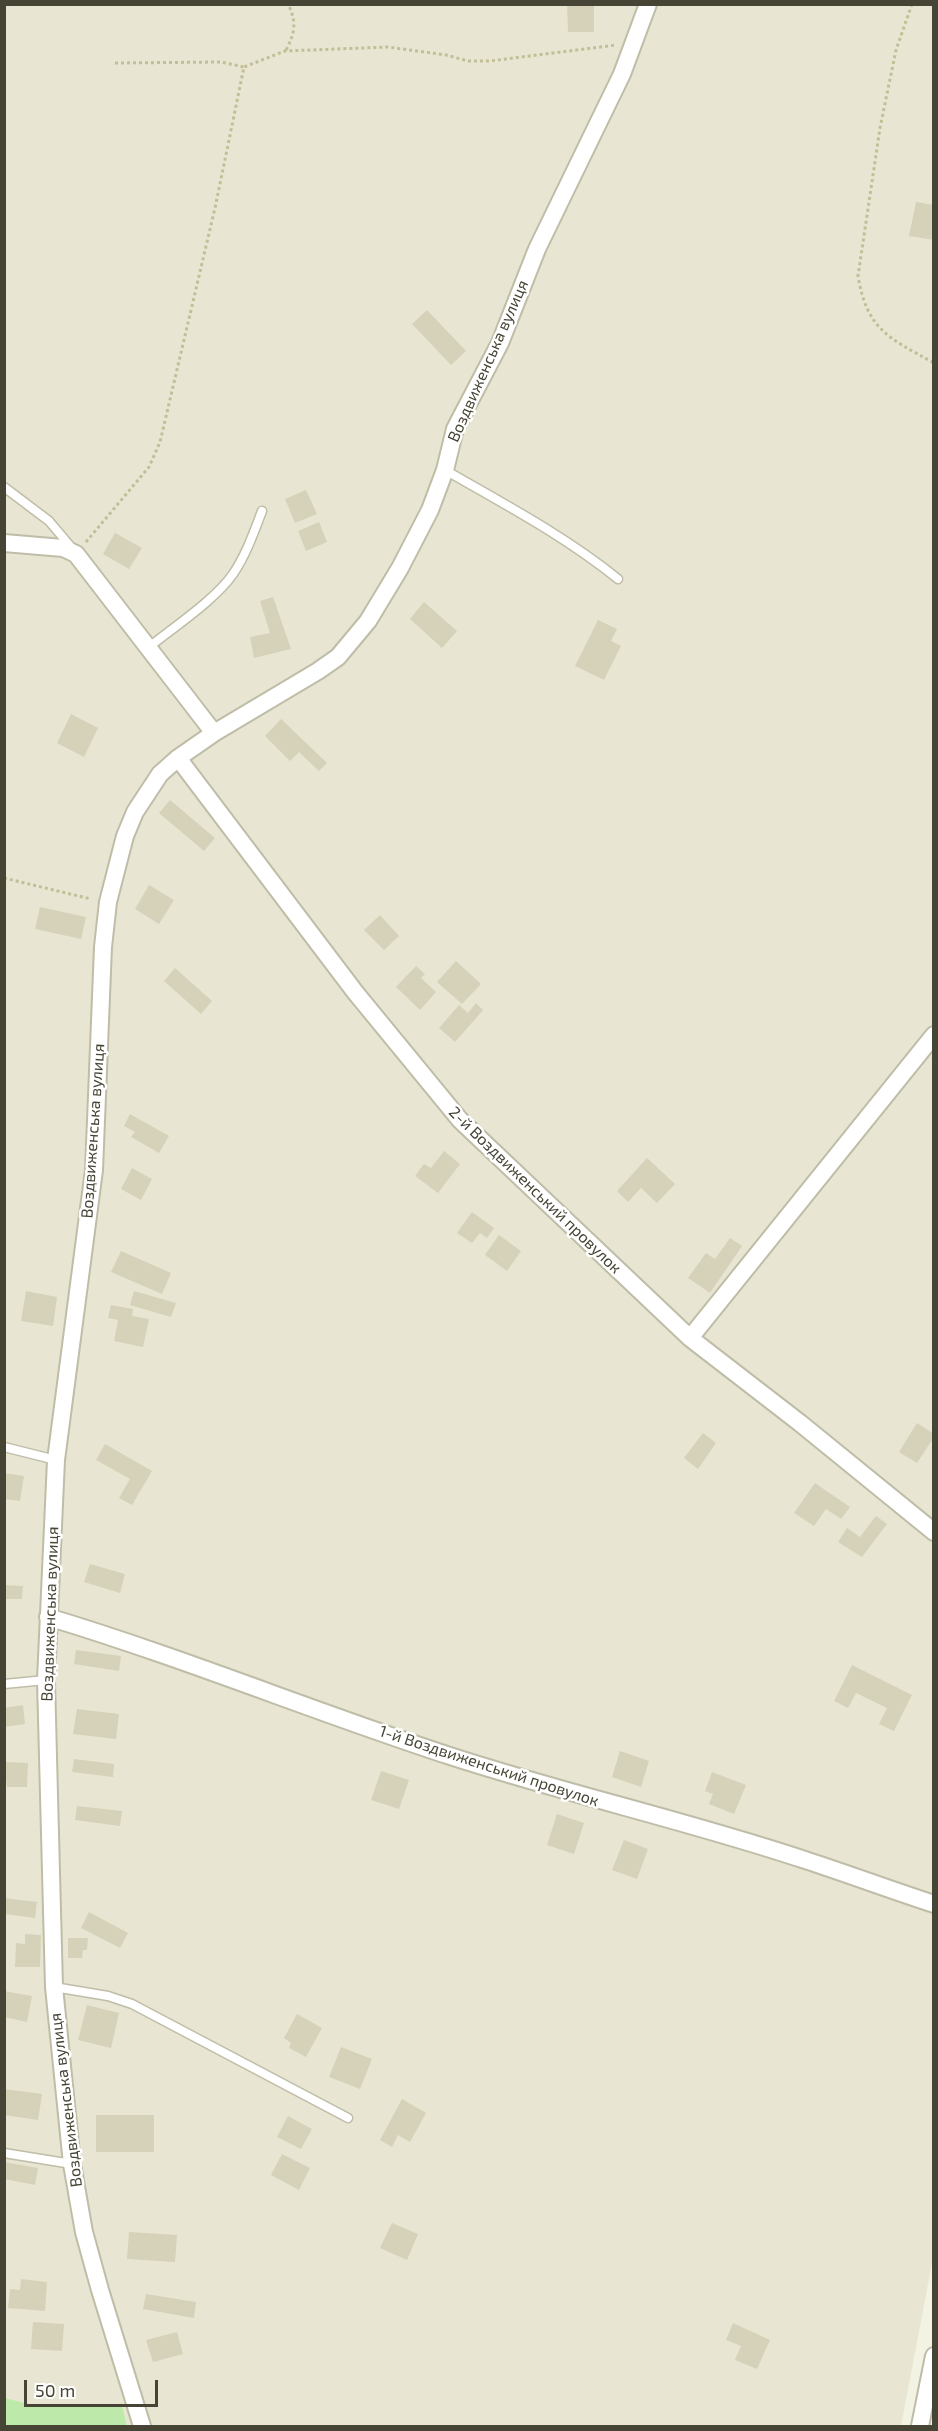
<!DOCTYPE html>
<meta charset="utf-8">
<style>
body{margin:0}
#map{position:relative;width:938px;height:2431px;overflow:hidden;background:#f3f3e4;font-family:"Exo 2",sans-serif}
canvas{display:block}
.frame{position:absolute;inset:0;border:6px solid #464434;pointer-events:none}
.scale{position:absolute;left:24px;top:2380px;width:134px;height:27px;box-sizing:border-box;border:3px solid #464434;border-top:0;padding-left:8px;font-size:18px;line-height:21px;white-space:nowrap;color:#464434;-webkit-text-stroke:4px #fff;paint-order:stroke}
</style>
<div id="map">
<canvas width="938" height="2431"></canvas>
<div class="frame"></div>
<div class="scale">50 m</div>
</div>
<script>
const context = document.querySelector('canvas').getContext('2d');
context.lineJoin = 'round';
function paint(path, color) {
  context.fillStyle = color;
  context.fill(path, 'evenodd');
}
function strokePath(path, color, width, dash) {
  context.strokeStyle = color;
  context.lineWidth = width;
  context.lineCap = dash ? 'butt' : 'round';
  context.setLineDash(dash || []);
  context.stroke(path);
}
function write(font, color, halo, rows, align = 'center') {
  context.font = font + ' "Exo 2",sans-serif';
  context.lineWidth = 5;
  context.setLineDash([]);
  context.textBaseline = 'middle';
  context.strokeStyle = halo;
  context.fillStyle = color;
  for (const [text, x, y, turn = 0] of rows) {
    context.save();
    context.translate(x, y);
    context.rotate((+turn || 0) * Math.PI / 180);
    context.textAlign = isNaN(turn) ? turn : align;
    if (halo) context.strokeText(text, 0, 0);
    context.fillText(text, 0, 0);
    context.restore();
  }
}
paint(new Path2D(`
 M5,5h928l1,2248 -33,173h-896z`), '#e8e6d2');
paint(new Path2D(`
 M5,2398l31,8h86l5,20h-122z`), '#bdeaab');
paint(new Path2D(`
 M567,4h27v28h-26z
 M916,202l18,3v35l-25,-4z
 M427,310l39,41 -15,14 -39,-41z
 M306,490l11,24 -22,9 -10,-24z
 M319,522l8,20 -21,9 -8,-20z
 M115,533l27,15 -13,21 -26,-15z
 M273,597l18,52 -37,9 -4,-21 20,-4 -10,-32z
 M424,602l33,29 -15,17 -32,-29z
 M598,620l19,9 -6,12 10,5 -17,34 -29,-14z
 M71,714l27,14 -14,29 -27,-14z
 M281,719l46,44 -8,8 -20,-19 -9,9 -25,-25z
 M170,800l45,38 -11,13 -45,-38z
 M149,885l25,15 -15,24 -24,-15z
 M40,907l46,10 -5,22 -46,-10z
 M380,915l19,21 -15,14 -20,-20z
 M456,961l25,23 -19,20 -25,-22z
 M416,966l9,8 -4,4 15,14 -16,18 -24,-23z
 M175,968l37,33 -11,13 -37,-33z
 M476,1003l7,7 -28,32 -16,-14 20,-23 9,8z
 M130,1114l39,22 -10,17 -28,-16 4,-5 -11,-6z
 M444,1151l16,13 -22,29 -23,-17 9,-12 7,4z
 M647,1158l28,26 -18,19 -16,-15 -13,14 -11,-11z
 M132,1168l20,11 -11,21 -20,-11z
 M472,1212l22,16 -7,10 -7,-5 -8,10 -15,-10z
 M499,1235l22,16 -14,20 -22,-16z
 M730,1238l12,8 -32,47 -22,-15 18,-25 9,6z
 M121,1251l50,22 -9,21 -51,-22z
 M26,1291l31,6 -4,29 -32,-5z
 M134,1291l42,12 -5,14 -41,-12z
 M111,1305l22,4 -1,7 17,3 -6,28 -29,-6 4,-21 -10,-2z
 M917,1423l17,11v3l-17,26 -18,-11z
 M703,1433l13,10 -18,26 -14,-11z
 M105,1444l47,27 -20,34 -13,-7 11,-19 -34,-19z
 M4,1473l20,3 -4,25 -16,-2z
 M815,1483l35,24 -9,12 -15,-10 -12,17 -20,-13z
 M876,1516l11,8 -25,33 -24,-15 9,-14 13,9z
 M90,1564l35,10 -5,19 -36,-11z
 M4,1585l19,1 -1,13h-18z
 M76,1650l45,6 -2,15 -45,-7z
 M852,1665l60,30 -18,36 -15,-7 8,-16 -31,-15 -8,15 -14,-7z
 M23,1705l2,19 -21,3v-19z
 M77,1709l42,5 -3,25 -43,-5z
 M620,1751l29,10 -8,26 -29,-10z
 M74,1759l40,5 -1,13 -41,-5z
 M4,1762l24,1 -1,24h-20z
 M381,1771l28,9 -10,29 -28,-9z
 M712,1772l34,13 -12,29 -25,-10 4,-10 -8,-3z
 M77,1806l45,5 -2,15 -45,-6z
 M557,1814l27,9 -10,31 -27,-9z
 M624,1840l24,9 -11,30 -25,-9z
 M4,1898l33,4 -2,16 -31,-4z
 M89,1912l39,21 -8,15 -39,-20z
 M25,1934l16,1 -1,32h-25l1,-24 9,1z
 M68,1938h20l-1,12h-4l-1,8h-14z
 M4,1991l28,5 -5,26 -23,-5z
 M87,2005l32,8 -8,35 -33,-8z
 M297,2014l25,14 -16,29 -17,-9 2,-5 -7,-5z
 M341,2047l31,12 -12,30 -31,-12z
 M4,2089l38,5 -4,26 -34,-5z
 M402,2099l24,14 -16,29 -12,-7 -6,12 -12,-7z
 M96,2115h58v37h-58z
 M288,2116l24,13 -11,20 -24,-12z
 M282,2154l28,14 -11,22 -28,-15z
 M4,2162l34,6 -3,17 -31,-6z
 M392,2223l26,11 -11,26 -27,-12z
 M129,2232l48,3 -2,27 -48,-3z
 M21,2279l26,3 -2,29 -37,-3 2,-19 10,1z
 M146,2294l50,8 -2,16 -51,-9z
 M33,2322l31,2 -2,27 -31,-2z
 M733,2323l37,17 -13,29 -22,-9 6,-14 -15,-6z
 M177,2332l6,22 -30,8 -7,-22z`), '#d5d2b9');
const service = new Path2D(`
 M445,470c59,34 120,66 173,109
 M4,487l45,34 22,26
 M149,647c25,-20 67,-48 84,-73 13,-19 21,-42 29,-63
 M4,1447l52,13
 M4,1684l42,-4
 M54,1987l54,9 24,8 216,114
 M4,2153l68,11`);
const minor = new Path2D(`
 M4,543l59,5 13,6 138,179
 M178,758l177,234 105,128 230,218 110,85 134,109
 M690,1338l244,-303
 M48,1617c136,41 267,95 402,139 117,38 238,65 355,104 43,14 86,30 129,44
 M142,2426l-42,-136 -16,-58 -12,-68 -18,-177 -8,-307 10,-220 38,-290 9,-223 5,-45 17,-66 10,-24 25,-38 18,-16 36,-25 104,-62 20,-14 30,-36 32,-53 30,-58 15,-40 10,-41 45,-86 37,-94 85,-175 26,-70
 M920,2426l14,-70`);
strokePath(service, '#bfbda7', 11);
strokePath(minor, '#bfbda7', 20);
strokePath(new Path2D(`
 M912,4l-16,46 -16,78 -22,148c9,54 31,62 76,87
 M286,50c9,-17 11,-28 2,-46
 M115,63l106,-1 23,5
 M86,542l63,-75 11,-25 55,-234 29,-141 41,-16 103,-4 58,8 22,6h22l126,-16
 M4,878l87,21`), '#c2be97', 3, [3, 3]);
strokePath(service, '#fff', 8);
strokePath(minor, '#fff', 16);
write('16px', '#464434', '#fff', [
 ["Воздвиженська вулиця",488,361,-66],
 ["Воздвиженська вулиця",93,1131,-86],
 ["2-й Воздвиженський провулок",535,1190,44],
 ["Воздвиженська вулиця",50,1614,-88],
 ["1-й Воздвиженський провулок",489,1766,18],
 ["Воздвиженська вулиця",66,2100,-97]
]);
</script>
